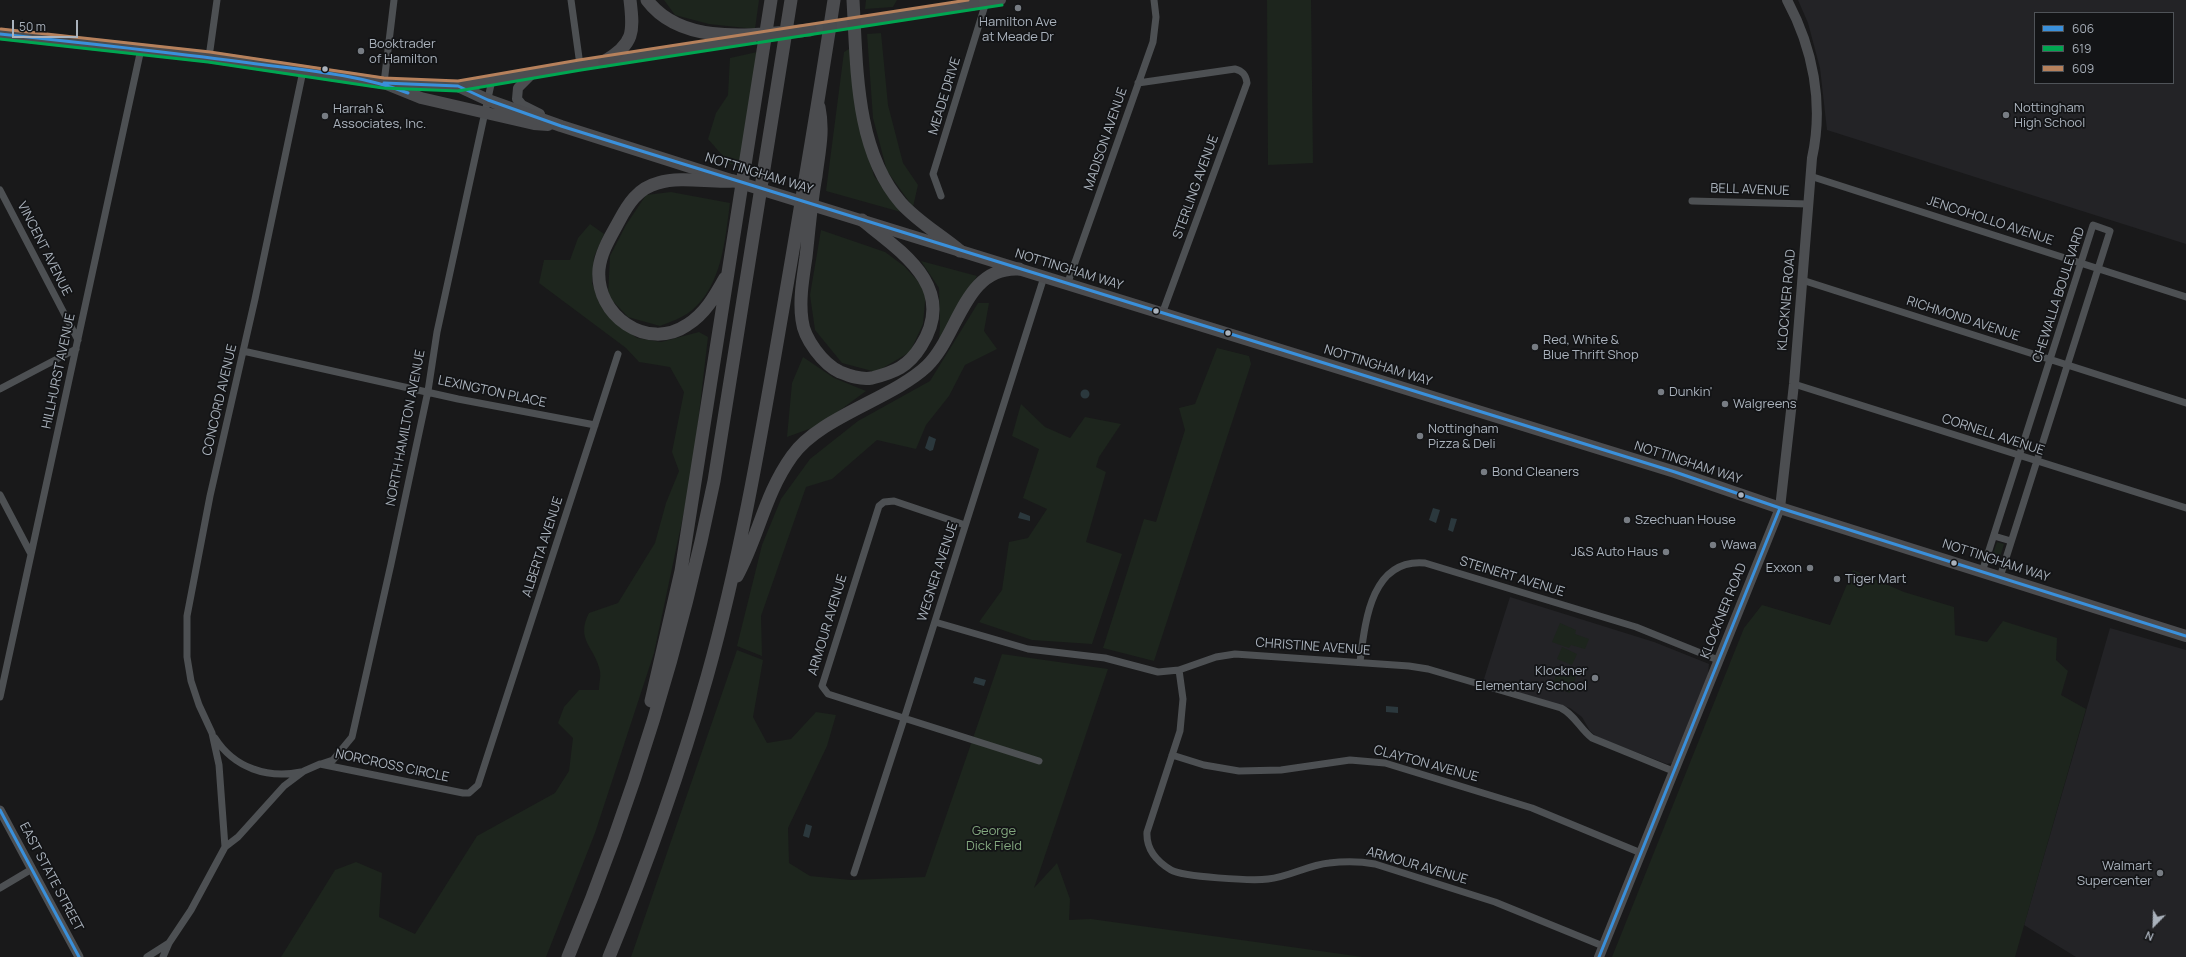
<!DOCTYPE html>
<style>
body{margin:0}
#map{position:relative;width:2186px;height:957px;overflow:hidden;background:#19191a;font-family:Manrope,sans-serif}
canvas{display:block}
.legend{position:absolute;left:2034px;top:12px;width:140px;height:72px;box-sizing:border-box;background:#131416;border:1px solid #4f5358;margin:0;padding:5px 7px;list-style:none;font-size:12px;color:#aab2bc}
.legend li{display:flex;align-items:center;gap:8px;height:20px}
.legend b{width:20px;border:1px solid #4f5358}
.north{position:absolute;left:2134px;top:905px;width:40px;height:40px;-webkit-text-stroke:3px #131416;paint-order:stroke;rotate:203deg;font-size:11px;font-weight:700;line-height:16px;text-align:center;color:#aab2bc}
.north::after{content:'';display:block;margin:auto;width:14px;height:18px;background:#aab2bc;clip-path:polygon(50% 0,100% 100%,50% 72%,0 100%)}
.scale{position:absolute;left:12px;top:20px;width:66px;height:18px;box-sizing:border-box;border:2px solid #aab2bc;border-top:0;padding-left:5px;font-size:12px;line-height:14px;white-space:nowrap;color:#aab2bc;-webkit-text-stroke:3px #131416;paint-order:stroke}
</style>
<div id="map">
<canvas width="2186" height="957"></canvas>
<ul class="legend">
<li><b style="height:5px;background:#3a90db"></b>606</li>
<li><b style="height:5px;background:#00a651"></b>619</li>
<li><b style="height:5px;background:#b6815c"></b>609</li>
</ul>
<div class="north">N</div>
<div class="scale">50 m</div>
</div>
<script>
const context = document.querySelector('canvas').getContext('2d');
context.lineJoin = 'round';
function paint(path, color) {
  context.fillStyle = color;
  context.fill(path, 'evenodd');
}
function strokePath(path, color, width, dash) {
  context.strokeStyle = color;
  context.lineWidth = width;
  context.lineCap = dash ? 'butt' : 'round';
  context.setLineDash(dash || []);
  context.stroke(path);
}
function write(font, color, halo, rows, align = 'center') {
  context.font = font + ' Manrope,sans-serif';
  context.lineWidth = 3.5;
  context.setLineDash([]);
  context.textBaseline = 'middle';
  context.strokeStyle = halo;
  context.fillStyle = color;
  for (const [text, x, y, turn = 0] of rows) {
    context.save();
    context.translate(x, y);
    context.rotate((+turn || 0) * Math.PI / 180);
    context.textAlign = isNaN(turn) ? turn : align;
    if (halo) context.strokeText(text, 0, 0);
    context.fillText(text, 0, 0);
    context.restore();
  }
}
paint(new Path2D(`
 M1798,0h388v244l-359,-114 -7,-62 -12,-45zM2035,13h138v70h-138z
 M1510,597l144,45 55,22 -1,10 -36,89 -5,1 -70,-27 -7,-6 -8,-14 -12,-9 -87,-26z
 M2110,628l76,22v307h-110l-52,-32z`), '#232326');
paint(new Path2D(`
 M664,0h95l-4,29 -46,-5 -34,-9z
 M866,0h31l-4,7 -28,2z
 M1267,0h44l2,163 -45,2z
 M881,33l7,72 15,58 15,22 -5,22 -26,-36 -14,-53 -6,-84z
 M852,47l6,71 16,58 27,36 -75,-21 18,-139z
 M757,52l-18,115 -9,-3 -22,-25 8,-26 12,-18 2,-37z
 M671,192l59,11c-5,37 -8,83 -39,108 -9,7 -21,11 -31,15l-32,-9 -20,-21 2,-40 16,-31 20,-30z
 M590,224l14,10 -10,23 -2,26 7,19 16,19 22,17 24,4 38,-10 9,5 -16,137 -38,179 -59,180 -49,124h-265l54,-87 21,-8 26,11 -3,44 36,17 62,-98 78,-43 14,-22 4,-33 -15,-15 6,-16 15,-17h20c0,-6 2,-13 1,-19 -5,-24 -25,-31 -11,-58l29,-10 37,-60 11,-40 13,-32 -7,-19 12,-60 -14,-25 -31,-5 -13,-14 -87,-65 5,-23h26l8,-22z
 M821,230l64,22 19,14 22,24 -3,34 -13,28 -34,20 -34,-9 -27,-33 -5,-35z
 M921,261l56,15 -38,66 1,-17 -1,-37z
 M978,303h11l-5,28 13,18 -32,16 -16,31 -23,29 -10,24 -39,-9 -45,39 -26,8 -45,129 1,40 -25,-10 25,-101 19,-46 29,-40 48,-38 72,-40z
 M1217,348l32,8 2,8 -97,297 -51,-13 41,-129 12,3 29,-92 -6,-22 16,-4z
 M803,357l31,21 32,13 -46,34 -33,12 5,-54z
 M1021,404l24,23 25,11 15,-21 36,7 -22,33 -3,10 10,5 -20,70 36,12 -30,90 -60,-4 -53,-18 23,-32 7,-48 19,-4 19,-29 -24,-11 16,-49 -27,-13z
 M1997,542l7,2 -5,17 -8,-2z
 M1853,570l51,22 50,15 1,28 32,7 16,-21 54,17 -1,22 12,11 -7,24 25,14 -71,248h-403l132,-329 18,-23 68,20z
 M1560,623l16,7 -1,4 14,5 -4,10 -14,-4 -2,3 -17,-6z
 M1562,647l15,7 -5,11 -15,-6z
 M737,650l26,10 -10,57 14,26 24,-4 25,-27 20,3 -9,31 -39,82 1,35 21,13 41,4 74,-3 77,-223 106,15 -74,219 23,-25 13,36 -1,21 22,-1 272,38h-732z
 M1559,668l18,6 -7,19 -18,-7z`), '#1d251d');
paint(new Path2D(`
 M1080.5 394a4.5 4.5 0 1 1 9 0a4.5 4.5 0 1 1-9 0Z
 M929,436l7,3 -3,11 -3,1 -5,-3z
 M1433,508l7,2 -4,13 -7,-3z
 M1020,512l10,4v5l-12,-3z
 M1451,518l6,1 -4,13 -5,-2z
 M975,677l11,3 -2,6 -11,-3z
 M1386,706l12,1v6l-12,-1z
 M806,824l6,2 -3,12 -6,-2z`), '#2b383d');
strokePath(new Path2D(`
 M571,0l9,65
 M209,57l8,-57
 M384,83l10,-83
 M1138,83l97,-14c8,2 11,6 12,14l-85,231
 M1810,176l376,121
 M0,190l78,150
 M941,196l-8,-22 53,-172
 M1692,201l116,3
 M1802,280l384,123
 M1067,285l86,-243 3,-25 -2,-17
 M243,351l215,48 137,26
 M1794,384l392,124
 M0,389l76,-40
 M0,495l31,59
 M965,525l-71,-24 -10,1 -5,4 -57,180 6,8 211,67
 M1994,536l17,5
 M1982,572l111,-347 17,6 -110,346
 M935,622l93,27 77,9 53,14 21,-2 37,-13 19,-3 174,12 19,3 133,39c14,7 19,21 31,30l81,33
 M1360,662c5,-40 11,-104 65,-99l211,64 82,33
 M1179,670l4,29 -3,32 -33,101c-1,17 9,29 24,38 12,7 81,11 97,9 21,-2 40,-14 61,-16 16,-2 30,-2 46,1l120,38 108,44
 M0,697l141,-648
 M215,738c19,30 53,41 86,34
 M1172,755l32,10 35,6 42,-1 69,-10 35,3 147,45 109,45
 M321,764l12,-4 19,-23 39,-173 37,-173 9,-59 55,-252
 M225,847l-6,-82 -7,-32 -13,-28 -8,-24 -4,-24v-41l23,-120 45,-197 48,-228
 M854,873l50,-154 140,-442
 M0,888l32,-19
 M147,957l22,-14
 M163,957l6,-14 22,-33 34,-63 13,-10 46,-51 20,-15 16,-7 143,29h6l9,-8 140,-431`), '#4d5053', 7);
strokePath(new Path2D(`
 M0,810l79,147`), '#4d5053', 9);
strokePath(new Path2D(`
 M803,31l198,-31
 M533,73l-15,15 -1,11 5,6 18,9
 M388,83l70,3 122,-21 172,-26
 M1599,957l181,-449 14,-124 18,-226c12,-54 1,-110 -25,-158`), '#4c4e51', 10);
strokePath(new Path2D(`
 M0,34l209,23 175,26 37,15 113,26 14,1
 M458,86l30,14 73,26 173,55 941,291 105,36 406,128`), '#4b4c4f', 12);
strokePath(new Path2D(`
 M647,0c36,48 111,34 163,30
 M853,0c4,67 2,150 48,203 17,19 40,32 59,48
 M963,0l10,4
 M605,61c29,-17 29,-29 25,-61
 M819,107c5,25 0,44 -3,69 -5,27 -7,54 -10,81 -3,21 -7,42 -4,63 2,19 21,44 38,52 10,4 21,8 32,6 23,-6 36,-11 49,-32 37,-58 -19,-94 -59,-126
 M725,278c-10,18 -20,36 -38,47 -40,27 -92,-10 -88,-56 2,-18 12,-33 20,-48 9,-17 19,-33 39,-38 24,-7 52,0 76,-2
 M737,576c22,-40 27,-81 55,-120 27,-39 100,-57 135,-90 32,-31 37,-100 92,-97
 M651,701l30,-130 90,-571
 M568,957c64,-154 113,-313 146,-476l77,-481
 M609,957c38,-92 71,-185 98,-280 32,-114 52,-229 72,-345 19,-110 38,-221 55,-332`), '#4b4c4f', 13);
strokePath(new Path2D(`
 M0,34c84,9 167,18 250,29 53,7 108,11 158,30
 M384,83l74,3 30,14 73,26 1114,346 105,36 406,128
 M0,810l79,147
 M1599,957l181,-449`), '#3a90db', 3);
strokePath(new Path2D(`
 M0,39l208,23 175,26 75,3 123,-21 421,-65`), '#00a651', 3);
strokePath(new Path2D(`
 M1,29l209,23 174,26 74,3 121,-21 389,-60`), '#b6815c', 3);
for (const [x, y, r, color] of [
 [1018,8,4,"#777c83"],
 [361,51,4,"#777c83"],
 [325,69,3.5,"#aab2bc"],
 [2006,115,4,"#777c83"],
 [325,116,4,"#777c83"],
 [1156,311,3.5,"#aab2bc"],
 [1228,333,3.5,"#aab2bc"],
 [1535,347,4,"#777c83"],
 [1661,392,4,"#777c83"],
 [1725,404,4,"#777c83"],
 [1420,436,4,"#777c83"],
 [1484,472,4,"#777c83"],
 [1741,495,3.5,"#aab2bc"],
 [1627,520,4,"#777c83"],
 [1713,545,4,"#777c83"],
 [1666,552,4,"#777c83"],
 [1954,563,3.5,"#aab2bc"],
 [1810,568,4,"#777c83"],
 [1837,579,4,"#777c83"],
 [1595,678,4,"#777c83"],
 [2160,873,4,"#777c83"]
]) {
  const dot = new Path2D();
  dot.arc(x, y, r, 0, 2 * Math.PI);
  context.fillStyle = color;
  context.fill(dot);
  strokePath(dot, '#131416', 1.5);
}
write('13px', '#aab2bc', '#131416', [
 ["Hamilton Ave",1018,22,"center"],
 ["at Meade Dr",1018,37,"center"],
 ["Booktrader",369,44],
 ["of Hamilton",369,59],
 ["Nottingham",2014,108],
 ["High School",2014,123],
 ["Harrah &",333,109],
 ["Associates, Inc.",333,124],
 ["Red, White &",1543,340],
 ["Blue Thrift Shop",1543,355],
 ["Dunkin'",1669,392],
 ["Walgreens",1733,404],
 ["Nottingham",1428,429],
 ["Pizza & Deli",1428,444],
 ["Bond Cleaners",1492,472],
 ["Szechuan House",1635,520],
 ["Wawa",1721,545],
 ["J&S Auto Haus",1658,552,"right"],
 ["Exxon",1802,568,"right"],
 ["Tiger Mart",1845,579],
 ["Klockner",1587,671,"right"],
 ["Elementary School",1587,686,"right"],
 ["Walmart",2152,866,"right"],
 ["Supercenter",2152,881,"right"]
], 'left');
write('13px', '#aab2bc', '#131416', [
 ["MEADE DRIVE",945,96,-73],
 ["MADISON AVENUE",1106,139,-71],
 ["NOTTINGHAM WAY",759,174,17],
 ["STERLING AVENUE",1196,187,-70],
 ["BELL AVENUE",1750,190,2],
 ["JENCOHOLLO AVENUE",1990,221,18],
 ["VINCENT AVENUE",44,249,63],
 ["NOTTINGHAM WAY",1069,270,17],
 ["CHEWALLA BOULEVARD",2059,295,-72],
 ["KLOCKNER ROAD",1787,300,-85],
 ["RICHMOND AVENUE",1963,319,18],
 ["NOTTINGHAM WAY",1378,366,17],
 ["HILLHURST AVENUE",59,371,-78],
 ["LEXINGTON PLACE",492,392,12],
 ["CONCORD AVENUE",220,400,-77],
 ["NORTH HAMILTON AVENUE",406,428,-79],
 ["CORNELL AVENUE",1993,435,18],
 ["NOTTINGHAM WAY",1688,463,18],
 ["ALBERTA AVENUE",543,547,-72],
 ["NOTTINGHAM WAY",1996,561,18],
 ["WEGNER AVENUE",938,572,-72],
 ["STEINERT AVENUE",1512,577,17],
 ["KLOCKNER ROAD",1724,611,-68],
 ["ARMOUR AVENUE",828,625,-73],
 ["CHRISTINE AVENUE",1313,647,4],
 ["CLAYTON AVENUE",1426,764,15],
 ["NORCROSS CIRCLE",392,766,12],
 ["ARMOUR AVENUE",1417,866,16],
 ["EAST STATE STREET",51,877,62]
]);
write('13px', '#83a87f', '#131416', [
 ["George",994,831],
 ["Dick Field",994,846]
]);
</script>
